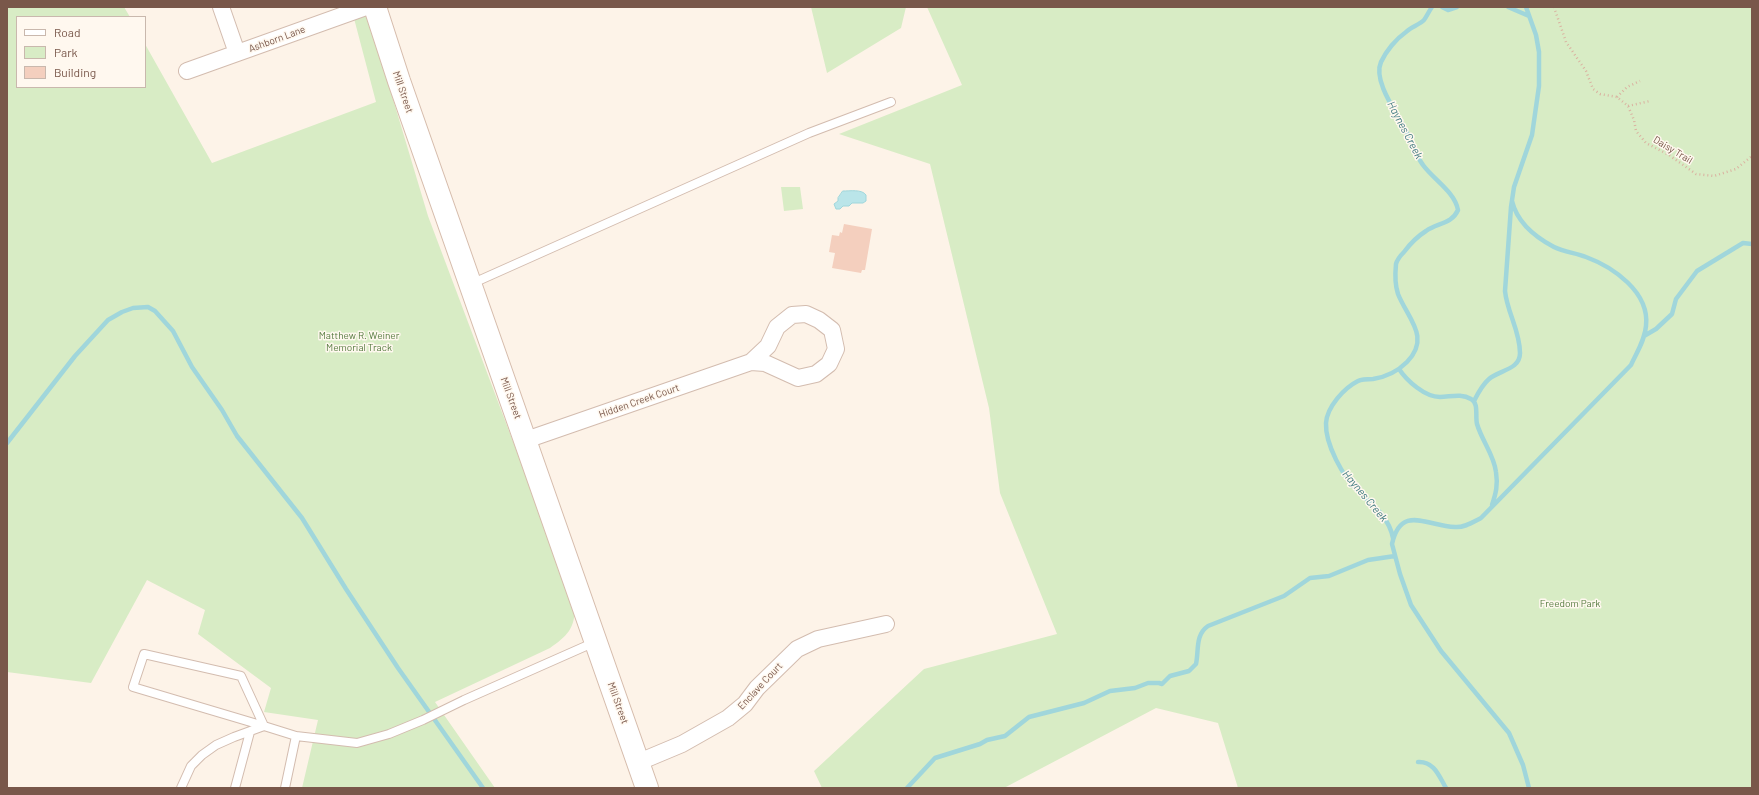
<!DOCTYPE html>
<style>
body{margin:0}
#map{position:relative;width:1759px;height:795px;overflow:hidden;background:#fdf3e8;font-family:Barlow,sans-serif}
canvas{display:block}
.frame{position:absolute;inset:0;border:8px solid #79574a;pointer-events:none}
.legend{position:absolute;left:16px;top:16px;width:130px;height:72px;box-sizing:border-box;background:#fff8ef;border:1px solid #c9b8ad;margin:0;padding:5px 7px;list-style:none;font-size:12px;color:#79574a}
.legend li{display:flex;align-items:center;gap:8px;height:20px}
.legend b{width:20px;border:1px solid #c9b8ad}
</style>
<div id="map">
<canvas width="1759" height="795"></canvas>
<div class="frame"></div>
<ul class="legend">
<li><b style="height:5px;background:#fff"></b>Road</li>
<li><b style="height:11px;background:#d8ecc5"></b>Park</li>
<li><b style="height:11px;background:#f4cfbe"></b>Building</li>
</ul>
</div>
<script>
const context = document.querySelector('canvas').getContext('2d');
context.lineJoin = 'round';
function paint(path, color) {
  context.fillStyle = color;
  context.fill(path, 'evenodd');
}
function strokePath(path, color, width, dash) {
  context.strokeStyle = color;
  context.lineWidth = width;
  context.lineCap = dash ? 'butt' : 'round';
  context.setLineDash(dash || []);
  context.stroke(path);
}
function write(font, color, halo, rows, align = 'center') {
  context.font = font + ' Barlow,sans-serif';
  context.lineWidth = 3;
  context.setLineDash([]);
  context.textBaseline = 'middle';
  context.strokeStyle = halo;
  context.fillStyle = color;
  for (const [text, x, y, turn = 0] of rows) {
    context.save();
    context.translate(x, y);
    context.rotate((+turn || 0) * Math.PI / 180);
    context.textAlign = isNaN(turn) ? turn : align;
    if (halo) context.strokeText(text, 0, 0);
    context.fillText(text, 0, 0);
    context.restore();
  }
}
paint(new Path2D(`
 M7,7h117l6,10h-113v70h128v-43l67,119 164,-61 -25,-95h40l-22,12 59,197 147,390c0,23 -8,30 -25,42l-115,54 60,86h-193l16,-68 -54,-8 7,-24 -73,-54 7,-24 -58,-30 -56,103 -84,-11z
 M811,7h95l-5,21 -74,45z
 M927,7h825v781h-514l-20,-65 -62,-15 -152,80h-182l-8,-17 110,-102 133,-35 -57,-141 -11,-85 -59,-244 -91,-30 123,-49z
 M781,187h19l3,22 -19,2z`), '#d8ecc5');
const water = new Path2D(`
 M843,191c7,0 19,-2 23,4v6l-3,2h-11l-3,3h-6l-3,3h-4l-2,-5 4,-3v-3z`);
paint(water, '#bae5e9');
strokePath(water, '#a0d6db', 1);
strokePath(new Path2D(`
 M1442,7l6,3 9,-3
 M1508,7l21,9
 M1512,201c5,21 23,36 42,46 10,5 22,6 32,10 27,10 64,35 60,69 -1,14 -9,26 -15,39l-150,153c-8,4 -17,10 -26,9 -28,-1 -54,-23 -63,17l8,30 11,31 30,46 68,82 14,32 6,23
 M1644,336l12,-7 16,-15 4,-15 21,-28 46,-28 9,1
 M1399,369c8,12 26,28 41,28 10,0 21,-4 31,2 8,4 4,17 6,25 5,17 17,31 19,48 2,13 0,21 -4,33
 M1474,401c4,-8 8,-16 15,-22 10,-9 31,-9 31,-26 0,-22 -13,-41 -15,-62l6,-84 3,-20 18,-52 7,-49v-34l-3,-17 -10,-28
 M7,443l68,-87 33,-36 14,-8 11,-4 15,-1 7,4 18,20 19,36 30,43 15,26 65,82 44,71 52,79 85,120
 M1393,538c-4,-21 -21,-34 -35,-47 -15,-14 -33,-47 -32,-68 1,-16 18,-35 32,-42 4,-2 10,-2 15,-2 13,-2 24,-7 34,-17 24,-25 1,-43 -9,-68 -3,-9 -3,-20 -2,-30 1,-4 5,-9 8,-12 6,-8 14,-16 22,-21 11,-8 26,-7 32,-21 -3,-18 -25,-31 -35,-45 -7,-9 -10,-20 -15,-30 -8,-18 -36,-53 -27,-73 5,-11 15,-23 25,-30 5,-5 13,-7 18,-12 3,-4 5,-9 8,-13
 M1418,762c16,-1 21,14 28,26
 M907,788l28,-30 45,-14 7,-4 18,-4 24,-19 55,-14 26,-12 25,-3 13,-5h11l3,1 8,-8 19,-5 7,-7c3,-14 -1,-29 12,-38l76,-30 26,-18 19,-2 39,-16 27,-4`), '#a0d6db', 4.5);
paint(new Path2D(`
 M844,224l28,5 -7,41h-3l-1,3 -29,-5 3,-15 -6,-1 3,-17 7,1 1,-4 2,1z`), '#f4cfbe');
const lane = new Path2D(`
 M471,284l338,-151 82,-31
 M144,654l97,22 23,50 -131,-39z
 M181,788l10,-22 11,-11 14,-10 18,-8 30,-11 32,10 61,7 32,-9 34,-14 41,-20 131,-58
 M235,788l15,-56
 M285,788l11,-52`);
const street = new Path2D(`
 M221,7l16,46
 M187,71l179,-64
 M526,440l225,-78 14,1 33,15 18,-4 13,-10 7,-15 -4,-19 -13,-10 -13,-6 -14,1 -15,12 -9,19 -17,16
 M639,762l43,-18 46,-26 17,-14 12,-16 40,-39 21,-10 68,-15`);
const secondary = new Path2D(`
 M375,7l24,74 248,707`);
strokePath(lane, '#d3bcaf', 10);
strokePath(street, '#d3bcaf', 18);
strokePath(secondary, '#d6bcac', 24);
strokePath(new Path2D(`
 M1554,7l12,35 20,29 7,18 7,5 17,3 11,9 6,14 2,11 10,12 23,12 27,19 18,2 22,-7 16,-13
 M1617,97l10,-10 13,-6
 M1628,106l22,-5`), '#dab2a0', 2.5, [1, 3]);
strokePath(lane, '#fff', 8);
strokePath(street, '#fff', 16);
strokePath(secondary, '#fff', 22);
write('10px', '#79574a', '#fff8ef', [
 ["Ashborn Lane",277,39,-20],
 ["Mill Street",403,92,71],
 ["Daisy Trail",1673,150,31],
 ["Mill Street",511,398,70],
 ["Hidden Creek Court",639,401,-19],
 ["Enclave Court",760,686,-47],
 ["Mill Street",618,703,70]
]);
write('10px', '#547a3e', '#fff8ef', [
 ["Matthew R. Weiner",359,336],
 ["Memorial Track",359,348],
 ["Freedom Park",1570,604]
]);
write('italic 11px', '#3c787f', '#fff8ef', [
 ["Haynes Creek",1405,130,62],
 ["Haynes Creek",1365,496,50]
]);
</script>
